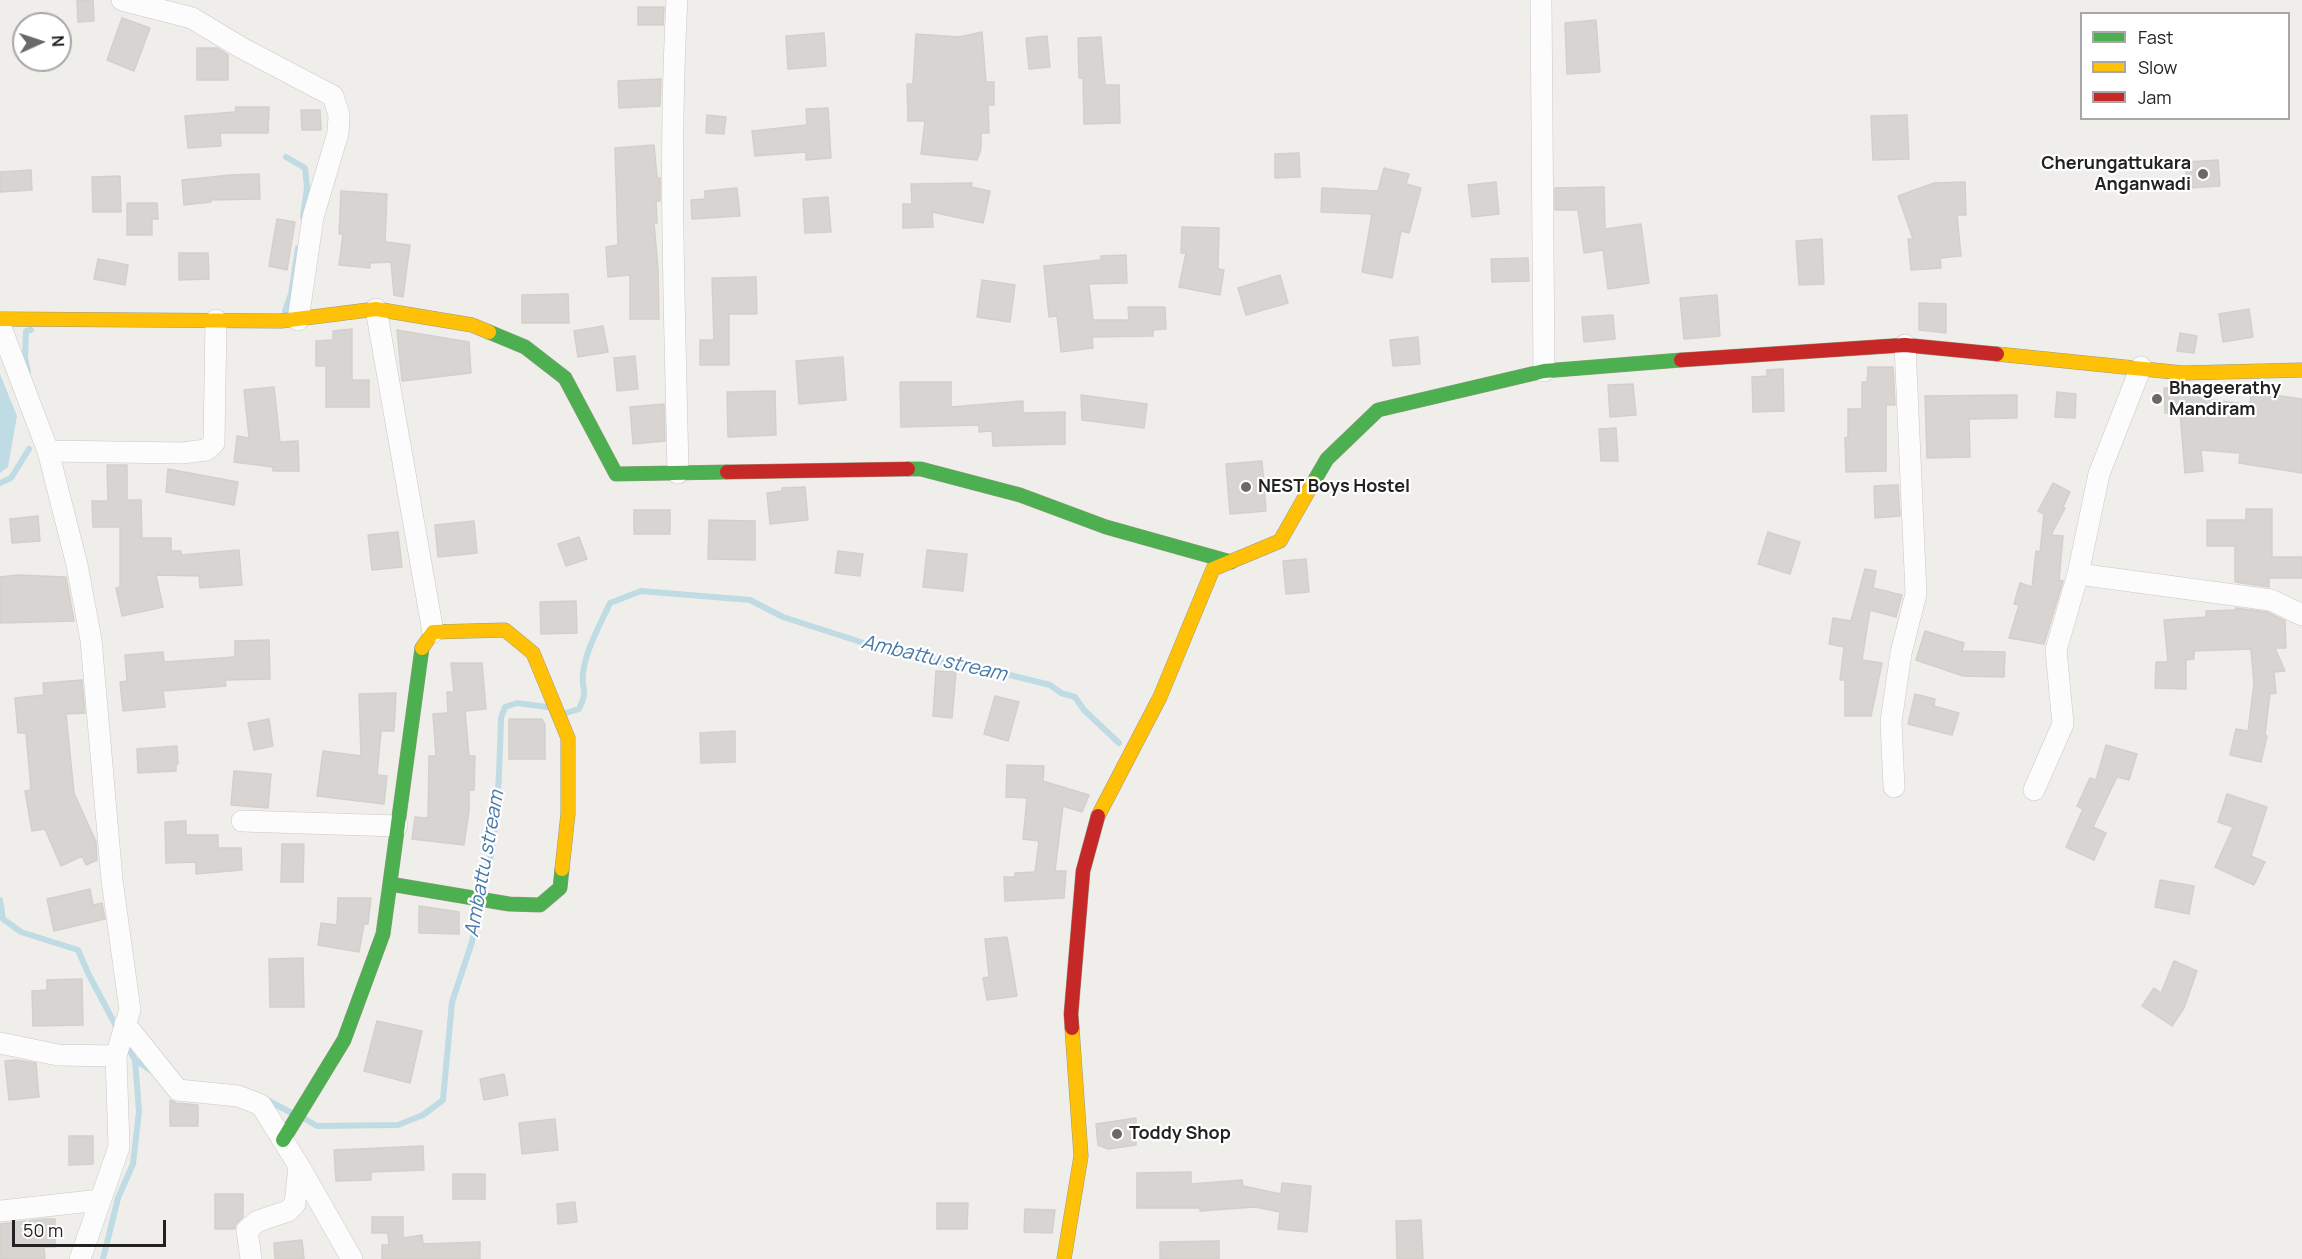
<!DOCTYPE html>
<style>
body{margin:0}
#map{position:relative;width:2302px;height:1259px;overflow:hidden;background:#f0eeeb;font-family:Manrope,sans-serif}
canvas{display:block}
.legend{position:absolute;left:2080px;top:12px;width:210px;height:108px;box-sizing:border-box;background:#fff;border:2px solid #a7a7a7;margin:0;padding:8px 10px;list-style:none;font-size:18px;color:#222}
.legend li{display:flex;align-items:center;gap:12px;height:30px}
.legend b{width:30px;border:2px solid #a7a7a7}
.north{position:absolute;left:12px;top:12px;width:60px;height:60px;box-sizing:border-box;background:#fff;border:2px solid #a7a7a7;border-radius:50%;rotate:87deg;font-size:16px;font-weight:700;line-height:24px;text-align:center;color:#222}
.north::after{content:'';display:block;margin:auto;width:21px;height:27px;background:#6a6968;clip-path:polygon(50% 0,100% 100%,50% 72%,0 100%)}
.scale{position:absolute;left:12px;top:1220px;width:154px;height:27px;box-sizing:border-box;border:3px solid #222;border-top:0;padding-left:8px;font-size:18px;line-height:21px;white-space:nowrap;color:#222;-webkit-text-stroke:4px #fff;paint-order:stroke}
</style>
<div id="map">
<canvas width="2302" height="1259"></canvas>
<ul class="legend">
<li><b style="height:8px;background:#4caf50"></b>Fast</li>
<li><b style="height:8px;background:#ffc107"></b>Slow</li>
<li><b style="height:8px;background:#c62828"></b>Jam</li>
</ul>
<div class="north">N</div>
<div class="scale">50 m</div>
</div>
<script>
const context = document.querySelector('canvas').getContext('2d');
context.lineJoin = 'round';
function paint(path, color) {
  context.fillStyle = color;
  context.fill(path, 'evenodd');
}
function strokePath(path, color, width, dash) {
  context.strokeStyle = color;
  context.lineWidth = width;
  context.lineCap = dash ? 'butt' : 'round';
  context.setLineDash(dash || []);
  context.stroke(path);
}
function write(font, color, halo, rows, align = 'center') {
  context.font = font + ' Manrope,sans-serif';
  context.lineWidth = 4.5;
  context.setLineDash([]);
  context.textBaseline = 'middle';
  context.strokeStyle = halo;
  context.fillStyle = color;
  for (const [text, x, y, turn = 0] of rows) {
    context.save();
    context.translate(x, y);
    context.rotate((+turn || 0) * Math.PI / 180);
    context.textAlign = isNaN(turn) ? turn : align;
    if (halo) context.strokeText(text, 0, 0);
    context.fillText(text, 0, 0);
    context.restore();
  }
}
paint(new Path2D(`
 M0,374l17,42 -9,51 -8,6z`), '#bfdbe3');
strokePath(new Path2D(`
 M286,157l19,11 2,19 -4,30
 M285,311l6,-17 7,-46
 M28,372l-3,-15 1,-26 5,-1
 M0,483l11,-5 18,-29
 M566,713l13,-4c10,-21 2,-17 4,-36 3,-24 17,-48 27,-70l31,-12 109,9 33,17 115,37 100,18 52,13 11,8 14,4 9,13 35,33
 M482,892c17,-57 17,-116 19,-174l4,-11 12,-4 30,4
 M0,900l3,19 18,13 57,18 11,25 28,53
 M135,1060l17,11
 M265,1099l25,13
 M305,1119l12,7 81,-1 25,-10 20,-15 9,-98 20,-60 7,-35
 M103,1259l15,-61 15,-34 6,-53 -4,-51 -10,-18`), '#bfdbe3', 6);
const building = new Path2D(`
 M77,0h16l1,21 -16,1z
 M638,7h26l-1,18h-25z
 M122,18l28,10 -16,43 -27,-11z
 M1596,20l4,52 -33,2 -2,-51z
 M982,32l4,50h8v23h-6l1,28h-8v16l-4,11 -56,-6 4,-33h-17l-1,-37h6l3,-50 43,3z
 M824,33l2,33 -38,3 -2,-33z
 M1047,36l3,31 -21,2 -3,-31z
 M1101,37l4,48h14l1,38 -36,1 -1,-46h-4l-1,-40z
 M197,48h20l11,7v25h-31z
 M661,79l-1,27 -41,2 -1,-27z
 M236,107h33l-1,26h-48l1,13 -33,2 -3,-32 50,-4z
 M828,108l3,50 -25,2v-8l-51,4 -3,-25 55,-6 -1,-16z
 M301,110h19l1,20h-19z
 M707,115l19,2 -2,17 -18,-1z
 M1907,115l2,44 -36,1 -2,-44z
 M654,145l3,33h3v23h-4l1,22h-3l4,46 1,50h-29v-44l-22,2 -2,-30 12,-2 -3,-97z
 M1299,153l1,24 -25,1v-24z
 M2218,160l2,26 -33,2 -1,-26z
 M1384,168l25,6 -3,10 15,4 -12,45 -8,-2 -9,47 -30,-6 10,-58 -51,-2 1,-24 56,3z
 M31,170l1,20 -32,2v-20z
 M259,174l1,25 -50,1 1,2 -27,3 -2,-25 48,-5z
 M120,176l1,36h-28l-1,-35z
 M1496,182l3,32 -27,3 -4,-32z
 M1965,182l1,33h-9l4,41 -21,2 1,10 -30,2 -3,-31h5l-15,-43 36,-13z
 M972,183l-1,4 19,4 -7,32 -51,-11 1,15 -30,1v-24h9l-1,-20z
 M1604,187l1,42 36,-5 8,59 -41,6 -5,-39 -19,3 -6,-43h-23v-22z
 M737,188l3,28 -48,3 -1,-19 14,-1v-8z
 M341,191l46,3 -2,48 25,3 -7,52 -9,-2 -3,-33 -21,1v5l-31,-3 4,-31h-4z
 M828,197l3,35 -26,1 -2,-34z
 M127,203h30l1,16h-6v16h-25z
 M277,219l18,3 -8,48 -18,-4z
 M1182,227l37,1 -1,41 6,1 -4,25 -41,-8 7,-34h-5z
 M1822,239l2,45 -25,1 -3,-44z
 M179,253h29l1,26 -30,1z
 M1126,255l1,28 -38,1 4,36h36l-1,-13h37l1,22 -13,1v6l-61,1 1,11 -32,4 -4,-36 -8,1 -5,-51 57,-6v-4z
 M1528,258l1,23 -37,1 -1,-23z
 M98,259l30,6 -3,20 -31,-6z
 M1280,275l8,28 -42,12 -8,-27z
 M756,277l1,37h-28v51h-29v-25h14l-2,-62z
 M982,280l33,5 -5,37 -33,-5z
 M568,294l1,29h-47v-28z
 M1717,295l3,41 -36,3 -4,-41z
 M1919,303l27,1v29l-27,-3z
 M2249,309l4,28 -30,5 -4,-28z
 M1613,315l2,24 -31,3 -2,-25z
 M603,326l5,26 -30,5 -4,-26z
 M352,329v51h17v27h-43v-41h-10v-25l17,-1v-9z
 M397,330l72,12 2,31 -69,8z
 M2180,333l17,3 -3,17 -17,-2z
 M1418,337l2,27 -27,2 -3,-26z
 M635,356l3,33 -21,2 -3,-33z
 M843,357l3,43 -47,4 -3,-43z
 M1868,367h25l2,38h-9v66l-40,1 -1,-34 3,-1v-28h14v-27h5z
 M1783,369l1,42 -31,1 -1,-35 15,-1v-6z
 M900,382h51v25l72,-6v12l42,-1v32l-72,2 -1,-15 -13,1v-7l-78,2z
 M1633,384l3,31 -26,2 -2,-32z
 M274,387l6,55 18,-1 1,30h-26v-4l-39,-5 3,-26 12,2 -5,-48z
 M2164,388l34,1 1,9 51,7 1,-13 51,7v74l-63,-10 1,-10 -39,-3 2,21 -18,2 -5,-61 -15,1z
 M775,391l1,44 -48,2 -1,-45z
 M2057,392l19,2 -1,24 -20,-1z
 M1081,395l66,9 -3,24 -62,-8z
 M2017,395v23l-48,1 1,38 -43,1 -2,-62z
 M664,404l1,37 -32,3 -3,-37z
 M1616,428l2,33h-17l-2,-32z
 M1262,461l4,50 -36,3 -4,-50z
 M107,465h20v35h14l1,38h29v13h10v4l58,-5 3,35 -42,3 -1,-12 -43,-1 7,32 -41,9 -6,-28 4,-1v-60h-27l-1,-26h16z
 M168,469l70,13 -4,23 -68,-13z
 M2053,483l17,9 -7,15 2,1 -14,27 12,1 -4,44 4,1 -19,63 -35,-6 10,-33 -5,-1 6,-21 12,4 4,-36 4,1 4,-38 -6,-3z
 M1898,485l2,31 -25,2 -1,-32z
 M805,487l3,33 -38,4 -3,-31 15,-2v-3z
 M2246,509h26v48h30v21h-33v9l-34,-5v-36h-28v-26h39z
 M634,510h36v24h-36z
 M38,516l2,25 -28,2 -2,-24z
 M709,520l46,1v39l-47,-1z
 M474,521l3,32 -39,4 -3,-32z
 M398,532l4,35 -30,3 -4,-35z
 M1768,532l32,10 -10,32 -32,-10z
 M579,537l8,22 -21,7 -8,-22z
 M927,550l40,4 -4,37 -40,-4z
 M838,551l25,3 -3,22 -25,-3z
 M1306,559l3,33 -23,2 -3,-33z
 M1865,569l11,2 -3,17 29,7 -6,22 -26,-7 -8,50 20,3 -11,53h-26v-36h-5l4,-33 -15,-3 4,-26 18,3z
 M18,575l48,2 8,44 -74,2v-46z
 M576,601l1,32 -36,1 -1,-32z
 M2236,608l31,4 18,9 1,27h-11l10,23 -11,1 2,21 -6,1 -5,41 2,1 -6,26 -31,-7 6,-26 12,2 6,-47 -3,-35 -57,2v8l-8,1v29l-31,-1 1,-26h12l-4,-42 42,-3v-6l30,-1z
 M1925,631l39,12 -2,8 43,1 -1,25 -41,-1 -47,-16z
 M269,640l1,39 -45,1 1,6 -63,5 2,16 -42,4 -3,-29 7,-1 -2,-26 38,-3 1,10 71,-5v-16z
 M451,663h31l4,46 -21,2 4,45h6l-1,34h-5v21l-5,34 -52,-6 3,-22 13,1 1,-62h7l-3,-42 15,-1 -1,-21h7z
 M936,671l20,1 -4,46 -19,-2z
 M82,680l3,33 -19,1 8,79 22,49 1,18 -11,5 -4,-9 -21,10 -16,-37 -13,2 -7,-40 6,-1 -5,-57h-8l-3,-35 29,-3 -1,-12z
 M396,693l-2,38h-13l-4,44 10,1 -3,28 -67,-8 6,-45 38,5 -2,-62z
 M1915,694l20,5 -1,7 25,7 -7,22 -44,-11z
 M995,696l24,6 -11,39 -24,-7z
 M269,719l4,27 -19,4 -6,-27z
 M509,719h33l3,6v34h-36z
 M735,731v31l-34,1 -1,-30z
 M2106,745l31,9 -8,26 -12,-3 -24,50 13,6 -12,27 -28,-13 17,-38 -6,-3 13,-28 6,2z
 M177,746l1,18h-2v7l-38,2 -1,-24z
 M1007,765l37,1 -1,15 46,14 -7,17 -19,-6 -8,65h11l-2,27 -59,3 -1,-24h11v-4l20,-1 4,-31 -16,-2 4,-41 -21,-1z
 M234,771l37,3 -3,34 -37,-3z
 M2227,794l40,13 -16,49 14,6 -11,23 -39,-18 18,-40 -15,-5z
 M186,821v14h32v13h23l1,22 -46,4v-12l-30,1 -1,-41z
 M282,844h22l-1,38h-22z
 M2160,880l34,6 -5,28 -34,-7z
 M90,889l3,16 9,-2 3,16 -51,12 -7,-32z
 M338,898h33l-3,26h-4l-5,28 -41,-7 3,-22 16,2z
 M419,906l40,6v22l-40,-1z
 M1007,937l10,59 -30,4 -4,-22 6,-1 -4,-38z
 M303,958l1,49h-34l-1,-48z
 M2174,961l23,10 -13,37 -12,18 -30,-20 12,-18 7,5z
 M82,979l1,46 -50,1 -1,-35 15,-1v-10z
 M377,1021l45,10 -12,52 -46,-12z
 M17,1060l19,3 3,34 -30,3 -4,-39z
 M504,1074l4,21 -24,5 -4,-21z
 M170,1100l6,3 22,2v21h-28z
 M1136,1118v27l-28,4 -10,-4 -2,-21z
 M555,1119l3,31 -36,4 -3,-31z
 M69,1136h24v28l-24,1z
 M423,1146l1,24 -53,2v8l-35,1 -2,-31z
 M1191,1172v12l51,-4 1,6 38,8 1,-11 29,3 -4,46 -29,-3 2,-17 -25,-5 -55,4v-3h-63v-35z
 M453,1174h32v25h-32z
 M215,1194h28v23l-8,8v4h-20z
 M575,1202l2,20 -19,2 -1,-20z
 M937,1203h31l-1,26h-30z
 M1025,1209l30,1 -3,23 -28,-1z
 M372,1217h31v21l19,-3 1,9 57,-2v17h-98v-14h7l-1,-12h-16z
 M44,1219h11v28h-11l1,12h-45v-35z
 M1421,1220l2,39h-26l-1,-38z
 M302,1240l2,19h-29l-1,-16z
 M1219,1241v18h-59v-17z`);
paint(building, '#d7d4d2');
strokePath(building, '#d3d0cc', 1.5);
const street = new Path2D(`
 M122,0l70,18 48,29 93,49 6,19 -1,18 -25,84 -15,103
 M677,0c-9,157 -2,315 1,473
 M1541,0l3,371
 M376,309l57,323
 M0,325l48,126 29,114 14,75 21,240 18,130 -14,46 3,91 -39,112
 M48,451l134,2 24,-3 8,-7 2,-123
 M2078,574l193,26 31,15
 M1894,787l-3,-65 10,-69 15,-59 -11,-249
 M2034,790l29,-66 -7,-74 22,-76 21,-100 42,-107
 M242,821l155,5
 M125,1024l53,66 60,6 23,9 38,61 53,93
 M0,1043l58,12 58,1
 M0,1211l100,-11
 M251,1259l-4,-29 11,-9 30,-10 7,-7 4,-38`);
const fast = new Path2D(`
 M489,332l36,15 40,31 51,96 111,-2
 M908,469h13l99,26 86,32 125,35
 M1313,483l14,-24 51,-49 166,-39 137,-11
 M390,884l119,20 31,1 20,-17 2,-19
 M283,1140l61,-100 39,-106 39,-286`);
const slow = new Path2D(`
 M0,319l281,2 95,-12 96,16 17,7
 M1997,354l186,19 119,-3
 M422,648l11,-16 72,-2 28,23 35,85v76l-6,55
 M1098,816l62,-119 53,-128 67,-28 33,-58
 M1064,1259l17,-103 -9,-128`);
const jam = new Path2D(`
 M1681,360l224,-15 92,9
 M727,472l181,-3
 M1072,1028l-1,-14 12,-143 15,-55`);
strokePath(street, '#c9c8c7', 22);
strokePath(fast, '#999a82', 15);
strokePath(slow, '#999a82', 15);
strokePath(jam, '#999a82', 15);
strokePath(street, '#fdfcfc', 21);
strokePath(fast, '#4caf50', 14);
strokePath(slow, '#ffc107', 14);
strokePath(jam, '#c62828', 14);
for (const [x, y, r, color] of [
 [2203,174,6,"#6a6968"],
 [2157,399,6,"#6a6968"],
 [1246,487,6,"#6a6968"],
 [1117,1134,6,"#6a6968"]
]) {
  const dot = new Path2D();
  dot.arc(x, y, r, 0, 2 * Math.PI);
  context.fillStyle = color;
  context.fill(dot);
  strokePath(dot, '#fff', 2);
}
write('bold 18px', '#222', '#fff', [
 ["Cherungattukara",2191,164,"right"],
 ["Anganwadi",2191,185,"right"],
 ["Bhageerathy",2169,389],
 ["Mandiram",2169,410],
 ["NEST Boys Hostel",1258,487],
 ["Toddy Shop",1129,1134]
], 'left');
write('italic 20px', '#4a7aab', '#fff', [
 ["Ambattu stream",934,659,13],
 ["Ambattu stream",485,864,-80]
]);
</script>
